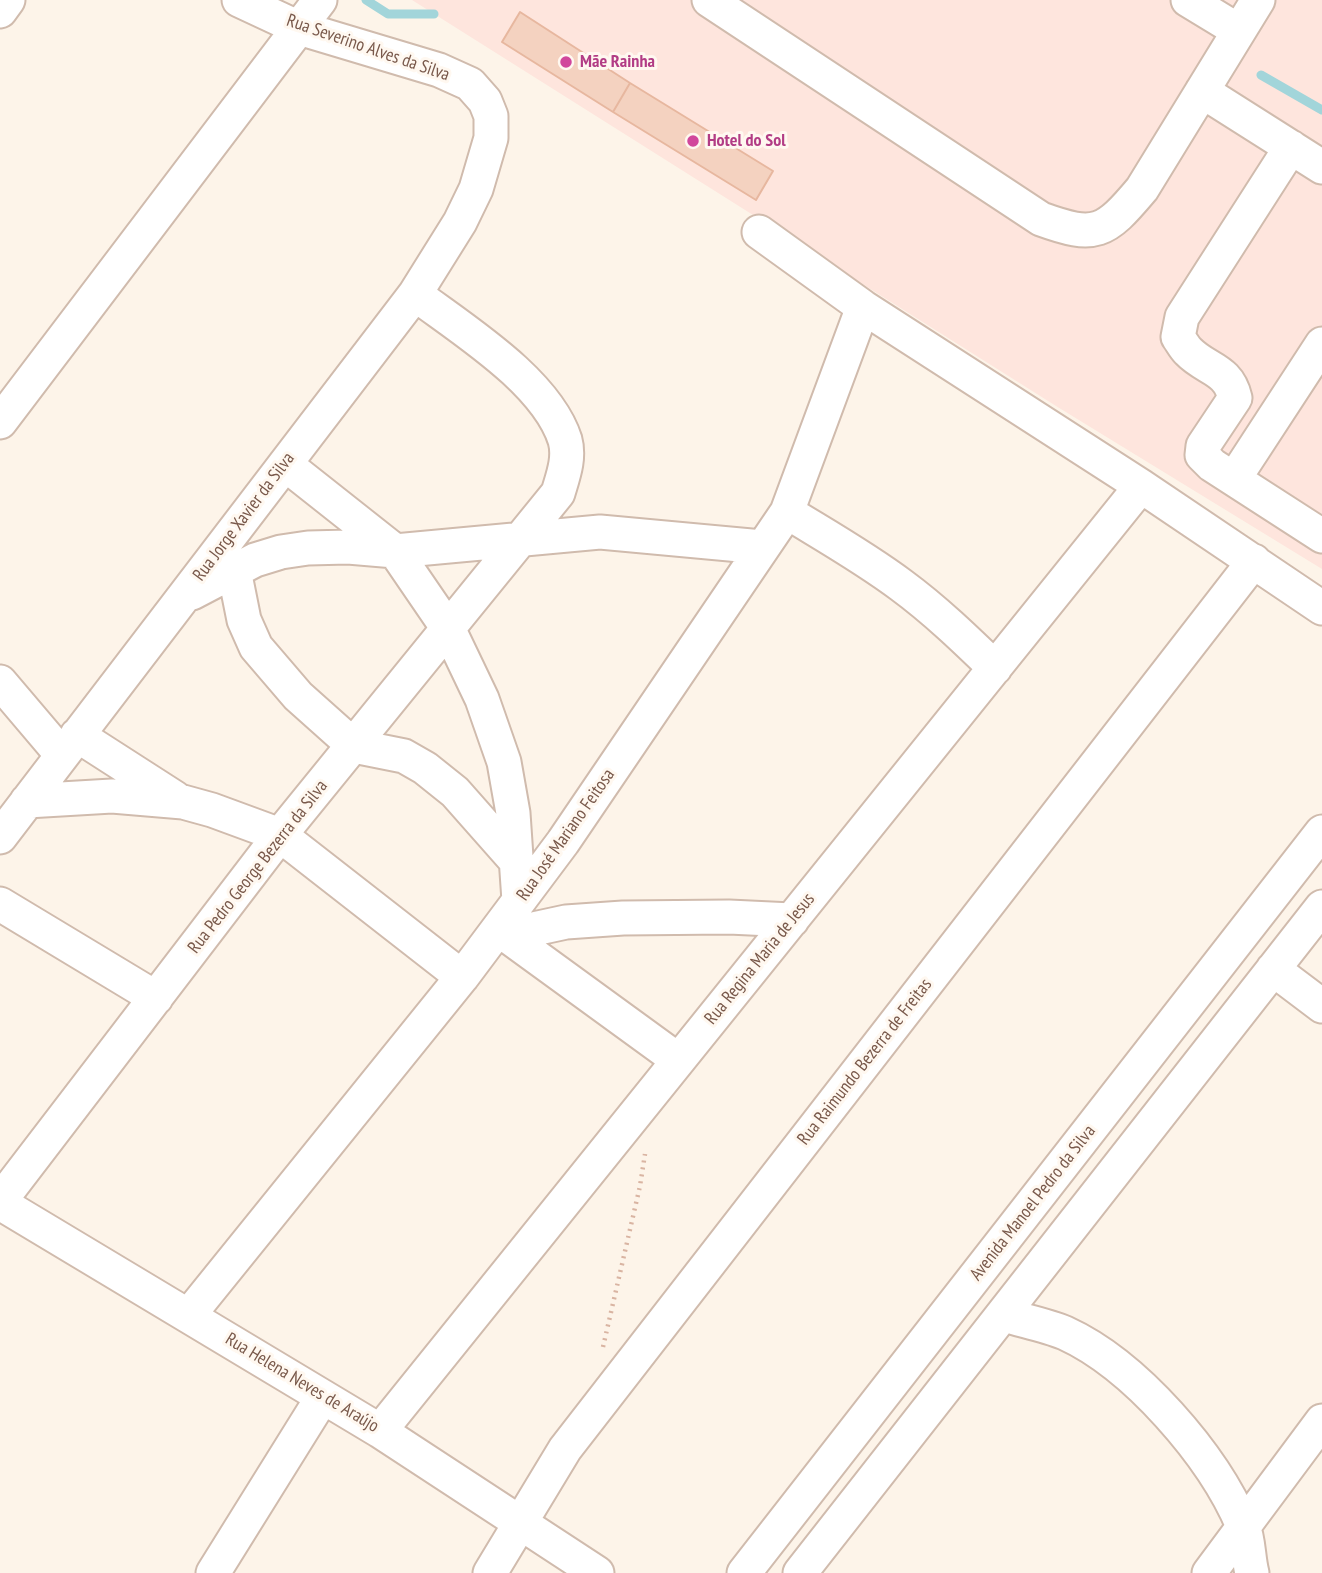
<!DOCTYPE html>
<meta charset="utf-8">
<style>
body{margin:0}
canvas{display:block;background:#fdf4e9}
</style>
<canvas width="1322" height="1573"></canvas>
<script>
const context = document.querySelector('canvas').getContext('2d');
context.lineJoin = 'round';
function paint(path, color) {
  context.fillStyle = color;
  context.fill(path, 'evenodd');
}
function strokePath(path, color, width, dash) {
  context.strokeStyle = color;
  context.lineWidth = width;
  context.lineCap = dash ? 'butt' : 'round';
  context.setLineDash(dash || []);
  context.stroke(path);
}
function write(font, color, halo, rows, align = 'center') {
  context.font = font + ' "PT Sans Narrow",sans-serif';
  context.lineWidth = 6;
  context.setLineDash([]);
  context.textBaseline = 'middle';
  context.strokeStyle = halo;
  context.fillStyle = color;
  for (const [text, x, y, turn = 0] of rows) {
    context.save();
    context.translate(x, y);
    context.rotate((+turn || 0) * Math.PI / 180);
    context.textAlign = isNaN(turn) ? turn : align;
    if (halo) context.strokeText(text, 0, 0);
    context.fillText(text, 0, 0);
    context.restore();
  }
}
paint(new Path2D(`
 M412,0h910v569l-266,-163z`), '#fee5dd');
strokePath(new Path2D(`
 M366,0l22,14h46
 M1261,75l61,35`), '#a2d5da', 9);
const building = new Path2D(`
 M520,12l110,71 -17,29 -111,-70z
 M630,83l143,88 -17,29 -143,-88z`);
paint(building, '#f4d2c0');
strokePath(building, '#e7b79f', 2);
const minor = new Path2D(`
 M709,0l332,219c55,20 64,14 101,-30l116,-189
 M1188,0l51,31
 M0,11l8,-11
 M1202,91l120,76
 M1291,147l-109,170 -4,20c3,4 6,10 10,14 18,19 40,17 47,47l-32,48 -1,9 10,10 110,71
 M759,232l104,75 278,179 181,122
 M0,422l320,-422
 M285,464l110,87 54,79 33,69 22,63 9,51 6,88
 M1234,479l88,-135
 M787,512c39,24 78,46 114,73 34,25 64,54 94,83
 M234,570l10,50 12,27 42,49 56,50 50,10 21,12 30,24 61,69
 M192,593l63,-33 26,-8 27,-4 40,-1 47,4 205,-19 162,15
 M0,682l62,73
 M77,735l98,63
 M27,801l85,-5 71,6 29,8 68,25 182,142
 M0,837l415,-543 45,-72 16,-33 15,-51v-22l-6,-15 -15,-17 -31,-14 -140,-42 -60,-28
 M0,904l156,94
 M498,929l180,131
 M506,935l60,-13 57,-4 106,-1 63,3
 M1273,969l49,37
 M0,1201l280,-366 278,-342c5,-17 12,-35 7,-53 -19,-59 -102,-110 -150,-146
 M0,1203l380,228 217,142
 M189,1315l273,-338 101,-135 224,-330 76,-205
 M1004,1315c20,6 42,10 61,18 70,32 148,122 178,193 6,14 5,32 9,47
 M380,1431l761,-945
 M213,1573l109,-175
 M490,1573l75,-124 689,-888
 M744,1573l578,-741
 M800,1573l522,-666
 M1209,1573l113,-152`);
strokePath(minor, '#d0bbad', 37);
strokePath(new Path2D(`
 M603,1347l37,-161 5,-32`), '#d9b4a2', 4.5, [2, 5]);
strokePath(minor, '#fff', 33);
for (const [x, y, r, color] of [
 [566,62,7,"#d1479c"],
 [693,141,7,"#d1479c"]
]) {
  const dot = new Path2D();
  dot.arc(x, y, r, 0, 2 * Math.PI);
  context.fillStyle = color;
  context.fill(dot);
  strokePath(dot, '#fff8f0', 2.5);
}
write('18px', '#79594b', '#fff8f0', [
 ["Rua Severino Alves da Silva",368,48,19],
 ["Rua Jorge Xavier da Silva",244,517,-53],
 ["Rua José Mariano Feitosa",566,835,-55],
 ["Rua Pedro George Bezerra da Silva",258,867,-52],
 ["Rua Regina Maria de Jesus",760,959,-51],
 ["Rua Raimundo Bezerra de Freitas",865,1062,-52],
 ["Avenida Manoel Pedro da Silva",1033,1203,-52],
 ["Rua Helena Neves de Araújo",302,1383,31]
]);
write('bold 18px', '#b23c85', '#fff8f0', [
 ["Mãe Rainha",580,62],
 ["Hotel do Sol",707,141]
], 'left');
</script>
